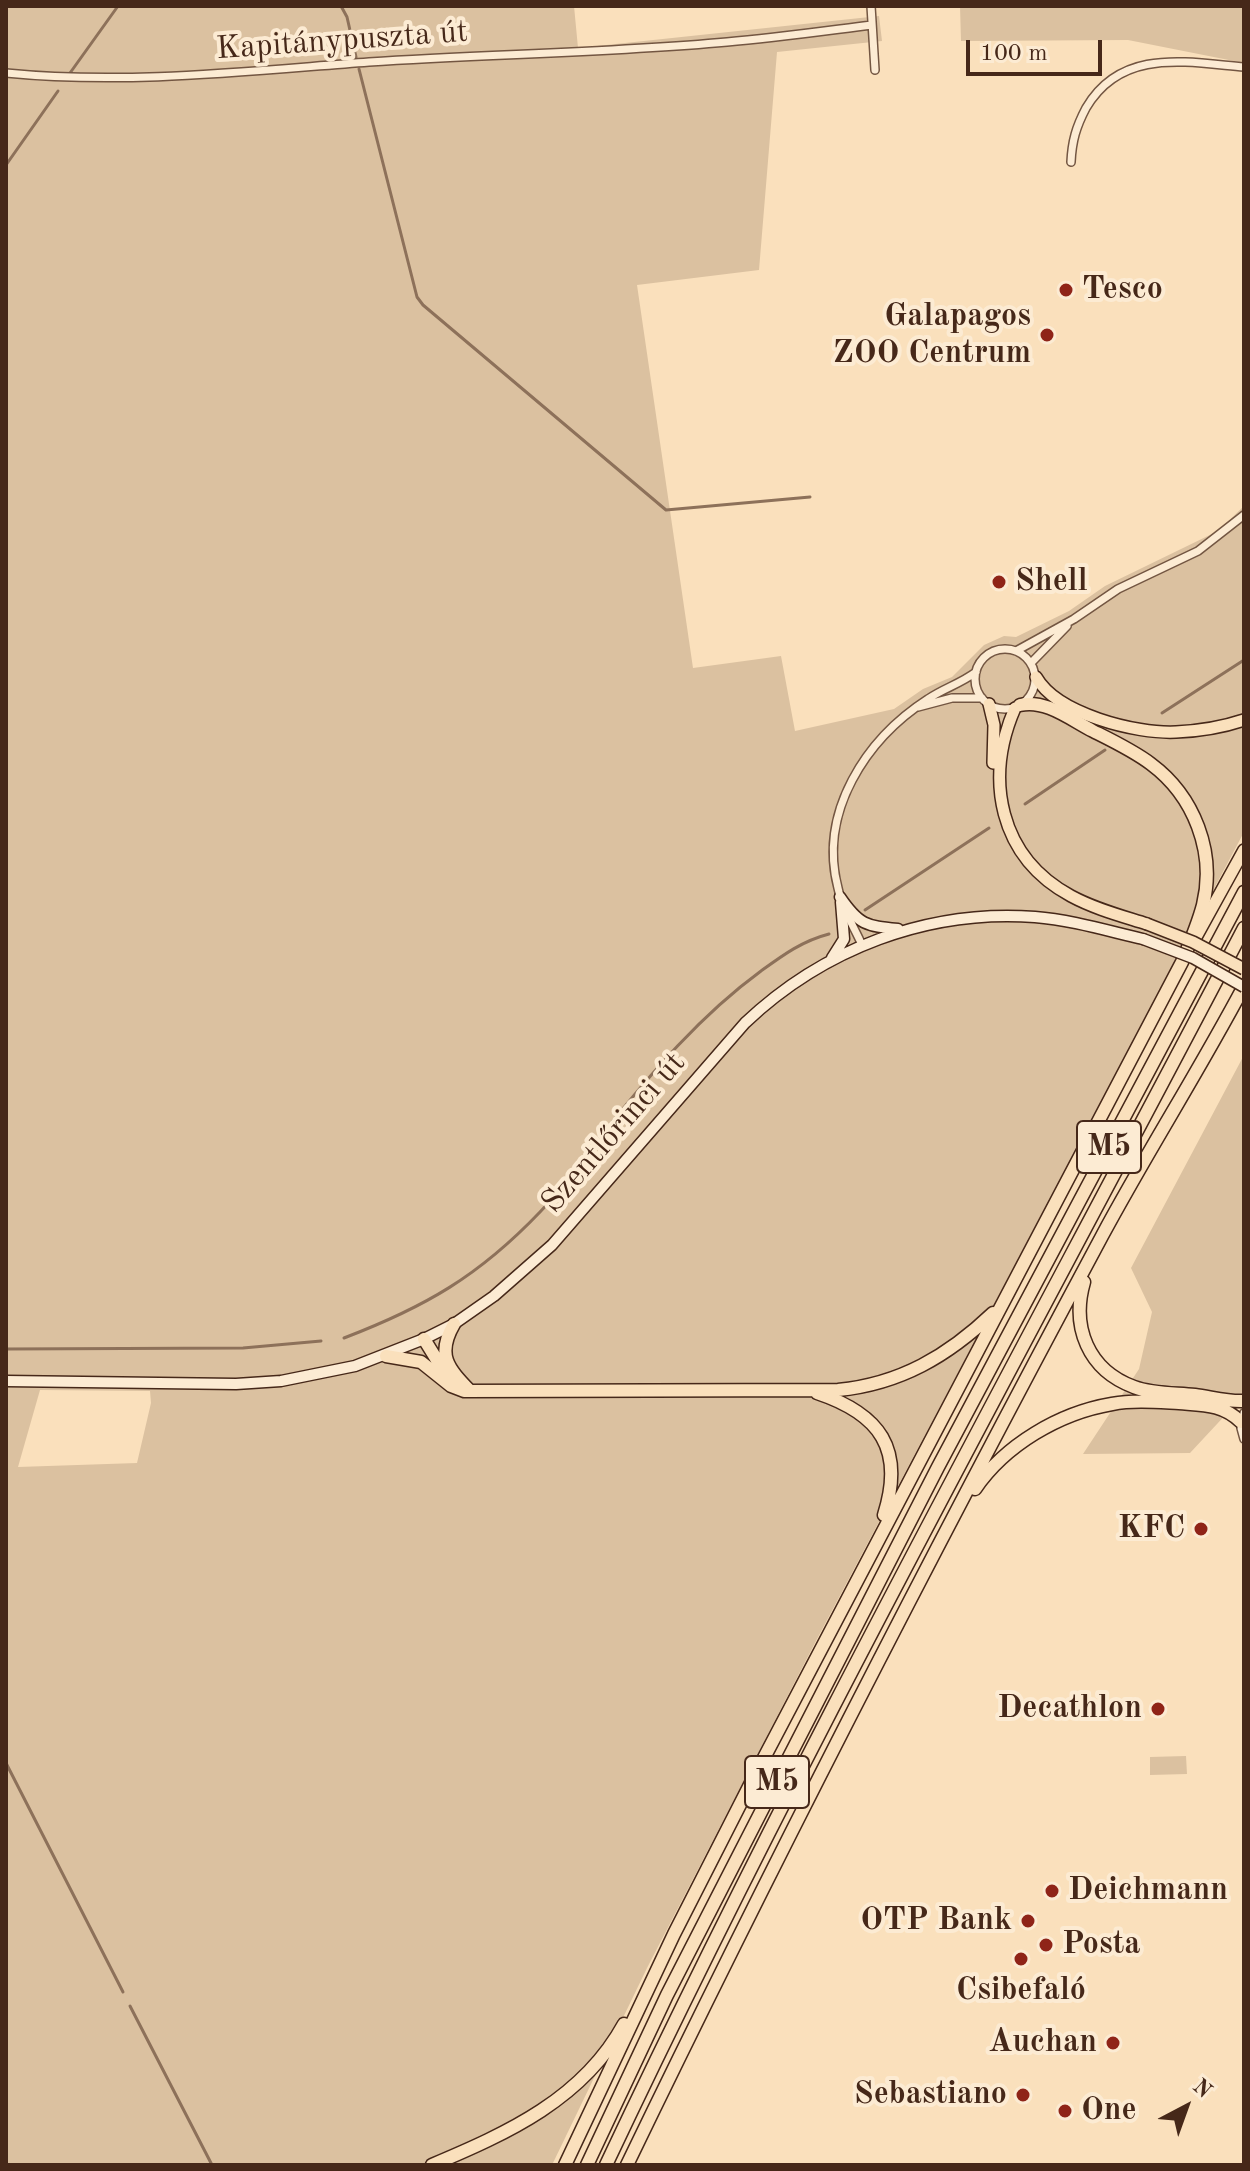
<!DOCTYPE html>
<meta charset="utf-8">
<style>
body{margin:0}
#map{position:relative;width:1250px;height:2171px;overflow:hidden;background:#fae0bc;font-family:"Old Standard TT",serif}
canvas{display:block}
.frame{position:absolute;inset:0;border:8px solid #462819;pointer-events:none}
.north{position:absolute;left:1146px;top:2067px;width:80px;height:80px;-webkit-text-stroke:6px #fcebd3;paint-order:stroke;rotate:41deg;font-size:22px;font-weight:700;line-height:32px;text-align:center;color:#462819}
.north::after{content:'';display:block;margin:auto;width:28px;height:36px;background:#462819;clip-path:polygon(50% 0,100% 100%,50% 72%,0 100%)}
.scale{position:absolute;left:966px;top:40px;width:136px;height:36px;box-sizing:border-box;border:4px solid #462819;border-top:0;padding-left:10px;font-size:24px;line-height:28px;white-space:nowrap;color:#462819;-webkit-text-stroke:6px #fcebd3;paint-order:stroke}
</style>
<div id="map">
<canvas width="1250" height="2171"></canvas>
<div class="frame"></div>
<div class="north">N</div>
<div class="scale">100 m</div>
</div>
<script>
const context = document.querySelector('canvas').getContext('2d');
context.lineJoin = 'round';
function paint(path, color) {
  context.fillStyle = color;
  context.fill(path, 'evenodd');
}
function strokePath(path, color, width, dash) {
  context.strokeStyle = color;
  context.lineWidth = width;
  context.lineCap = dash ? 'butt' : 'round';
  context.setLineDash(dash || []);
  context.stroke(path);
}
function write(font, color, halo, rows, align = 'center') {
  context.font = font + ' "Old Standard TT",serif';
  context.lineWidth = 8;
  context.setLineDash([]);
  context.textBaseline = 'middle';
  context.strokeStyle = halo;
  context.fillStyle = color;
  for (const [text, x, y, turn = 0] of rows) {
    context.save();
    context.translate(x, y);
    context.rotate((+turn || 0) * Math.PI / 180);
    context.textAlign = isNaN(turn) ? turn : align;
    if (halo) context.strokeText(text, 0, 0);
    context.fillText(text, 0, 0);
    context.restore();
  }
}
paint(new Path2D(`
 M6,6h568l4,42 301,-32 3,25 -105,11 -18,218 -122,15 56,383 88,-12 14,75 99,-22 29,-20 29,-12 32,-32 20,-9 12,1 53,-26 36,-25 113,-55 26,-25v326l-427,807 -170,329 -95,197h-546zM40,1390l110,1 1,12 -14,60 -119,4z
 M960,6h284v57l-116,-23 -167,1z
 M1244,1055v340l-54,58 -107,1 56,-85 13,-57 -21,-44z
 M1186,1756l1,18 -37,1v-18z`), '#dbc1a0');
strokePath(new Path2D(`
 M341,6l6,11 9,40
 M359,69l58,228 6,8 243,205 144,-13
 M70,73l48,-67
 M6,165l52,-74
 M1162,713l82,-53
 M1025,804l80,-54
 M865,910l124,-82
 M344,1338c81,-31 135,-62 196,-126 24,-25 43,-54 65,-81 46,-58 96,-116 156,-160 22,-16 41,-30 68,-37
 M6,1349l237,-1 78,-7
 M6,1763l117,229
 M130,2006l82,159`), '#8d715a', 3);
const street = new Path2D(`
 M871,6l4,64
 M6,73c121,12 242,-2 363,-11 119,-8 239,-9 358,-20 48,-4 97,-11 145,-17
 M1071,162c1,-21 5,-35 15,-54 35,-60 99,-46 158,-41
 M975 679a30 30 0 1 1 60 0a30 30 0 1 1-60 0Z
 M1016,651l58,-32 44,-30 80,-38 46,-36
 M1031,663l36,-37
 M918,707l34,-9h30
 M862,945c-8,-18 -20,-37 -24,-57 -20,-76 28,-149 90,-189 16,-11 32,-15 48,-27
 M1244,1413l-3,15 3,11`);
const secondary = new Path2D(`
 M840,897c19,28 26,29 58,32
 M832,958l12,-19 -3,-37
 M6,1381l230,3 45,-3 74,-15 69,-27 30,-15 40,-28 58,-51 193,-222c78,-74 182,-114 290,-106 37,3 73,14 108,22`);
const primary = new Path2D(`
 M1036,677c21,37 100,57 140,55 23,-1 47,-5 68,-12
 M989,704l5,21 -1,38
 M1015,708c-31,71 -16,149 56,188 24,13 51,20 76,28
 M1196,937l48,-87`);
const highway = new Path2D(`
 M1084,1282c-13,45 4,88 50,105 19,7 41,6 61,8 16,2 33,7 49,6
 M454,1324c-18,31 -6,44 16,67
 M424,1339l21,34
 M386,1356l35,6 30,24 13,5 374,-1c62,-6 110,-34 155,-77
 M817,1393c63,21 88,56 67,122
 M975,1489c30,-44 84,-76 137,-85 22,-4 45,-2 67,-1 24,2 44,1 62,19
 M432,2165c76,-32 151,-66 192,-141
 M565,2165l109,-231 81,-159 427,-813c8,-19 16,-38 21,-57 13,-53 -9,-109 -52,-141 -17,-13 -38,-23 -58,-33 -22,-11 -47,-32 -73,-26
 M587,2165l80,-170 271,-528 306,-575
 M606,2165c198,-420 423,-826 638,-1237
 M627,2165c151,-313 311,-623 475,-929 45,-84 97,-165 142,-250`);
strokePath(street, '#735642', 10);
strokePath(secondary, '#462819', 13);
strokePath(primary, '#462819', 14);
strokePath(highway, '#462819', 15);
strokePath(street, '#fcebd3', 7);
strokePath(secondary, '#fcebd3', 10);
strokePath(primary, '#fae0bc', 11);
strokePath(highway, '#fae0bc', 12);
const secondaryBridge = new Path2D(`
 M1143,939l50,19 51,29`);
const primaryBridge = new Path2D(`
 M1147,924l46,18 51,27`);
strokePath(secondaryBridge, '#462819', 13, []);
strokePath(primaryBridge, '#462819', 14, []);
strokePath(secondaryBridge, '#fcebd3', 10);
strokePath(primaryBridge, '#fae0bc', 11);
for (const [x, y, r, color] of [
 [1066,290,8,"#8f2418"],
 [1047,335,8,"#8f2418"],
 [999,582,8,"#8f2418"],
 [1201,1529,8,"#8f2418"],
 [1158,1709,8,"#8f2418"],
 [1052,1891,8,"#8f2418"],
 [1028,1921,8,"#8f2418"],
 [1046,1945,8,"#8f2418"],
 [1021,1959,8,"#8f2418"],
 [1113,2043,8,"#8f2418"],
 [1023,2095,8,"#8f2418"],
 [1065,2111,8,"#8f2418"]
]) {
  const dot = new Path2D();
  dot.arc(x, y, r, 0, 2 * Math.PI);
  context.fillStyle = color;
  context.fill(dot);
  strokePath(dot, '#fcebd3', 3);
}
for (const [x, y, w] of [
 [1109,1147,64],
 [777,1782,64]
]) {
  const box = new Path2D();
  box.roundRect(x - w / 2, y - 26, w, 52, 6);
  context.fillStyle = '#fcebd3';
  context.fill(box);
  strokePath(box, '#462819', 2);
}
write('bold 30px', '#462819', null, [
 ["M5",1109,1147],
 ["M5",777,1782]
]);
write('32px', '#462819', '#fcebd3', [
 ["Kapitánypuszta út",342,41,-4],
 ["Szentlőrinci út",614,1133,-49]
]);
write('bold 32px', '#462819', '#fcebd3', [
 ["Tesco",1082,290,"left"],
 ["Galapagos",1031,317],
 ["ZOO Centrum",1031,354],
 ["Shell",1015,582,"left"],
 ["KFC",1185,1529],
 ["Decathlon",1142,1709],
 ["Deichmann",1068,1891,"left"],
 ["OTP Bank",1012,1921],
 ["Posta",1062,1945,"left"],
 ["Csibefaló",1021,1991,"center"],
 ["Auchan",1097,2043],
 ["Sebastiano",1007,2095],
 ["One",1081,2111,"left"]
], 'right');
</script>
